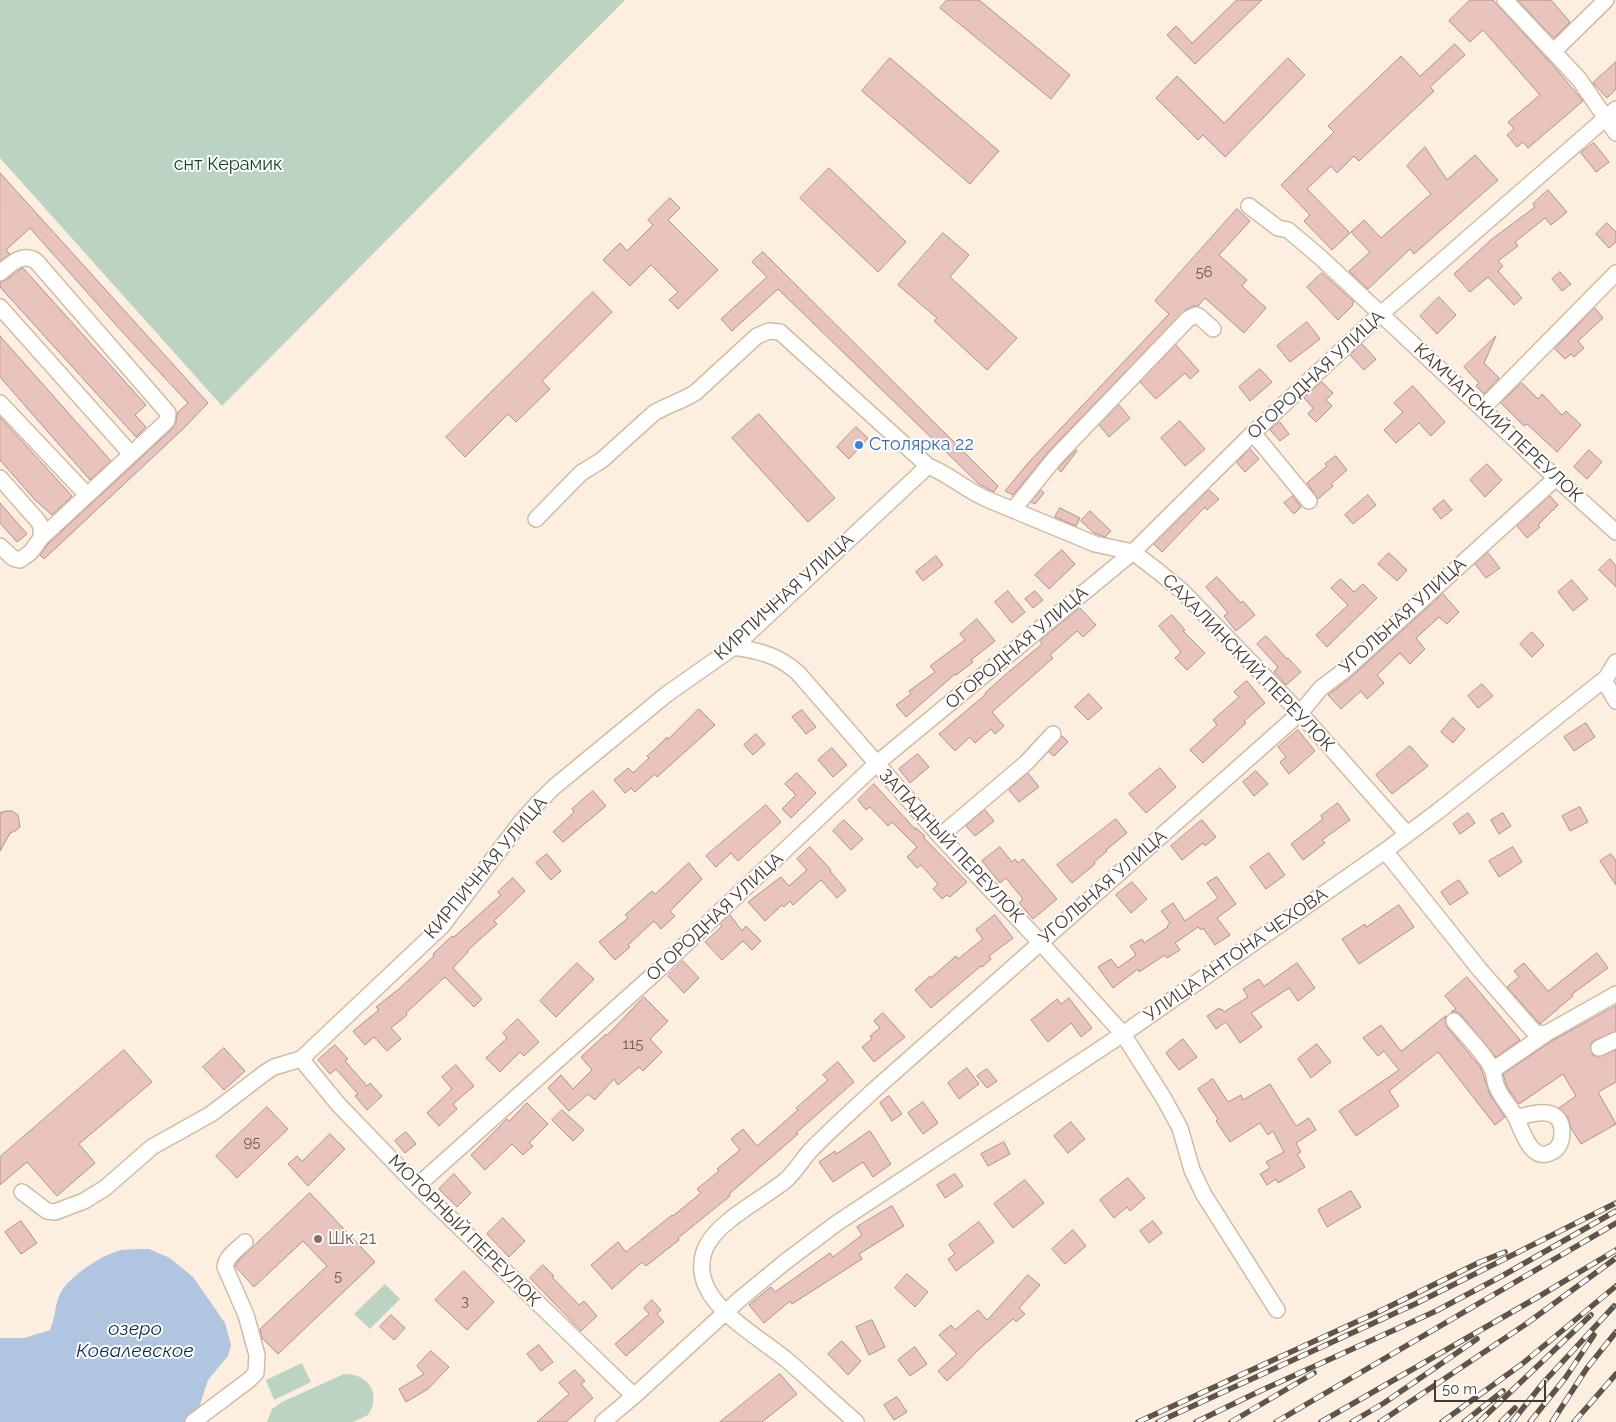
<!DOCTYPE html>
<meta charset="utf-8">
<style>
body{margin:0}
#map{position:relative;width:1616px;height:1422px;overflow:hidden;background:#fdefe0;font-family:Raleway,sans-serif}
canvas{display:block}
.scale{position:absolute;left:1434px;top:1380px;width:112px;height:22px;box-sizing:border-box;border:2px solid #43392f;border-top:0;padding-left:6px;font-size:15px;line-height:18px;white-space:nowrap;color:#43392f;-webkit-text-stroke:4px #fefefe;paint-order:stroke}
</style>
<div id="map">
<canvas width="1616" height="1422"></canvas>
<div class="scale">50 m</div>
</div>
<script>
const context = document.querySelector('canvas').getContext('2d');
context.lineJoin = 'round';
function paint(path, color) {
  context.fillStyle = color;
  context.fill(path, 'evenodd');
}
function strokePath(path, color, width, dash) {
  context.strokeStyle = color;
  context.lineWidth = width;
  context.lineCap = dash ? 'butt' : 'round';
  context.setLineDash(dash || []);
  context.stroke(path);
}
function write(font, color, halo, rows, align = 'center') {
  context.font = font + ' Raleway,sans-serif';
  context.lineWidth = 4;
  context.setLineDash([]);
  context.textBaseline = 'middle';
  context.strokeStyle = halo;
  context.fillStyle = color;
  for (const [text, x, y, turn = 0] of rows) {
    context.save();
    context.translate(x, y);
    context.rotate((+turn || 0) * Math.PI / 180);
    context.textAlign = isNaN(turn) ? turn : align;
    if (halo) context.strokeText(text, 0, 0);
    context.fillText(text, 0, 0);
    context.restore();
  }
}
paint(new Path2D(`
 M0,0h625l-403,406 -222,-248z
 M385,1284l15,15 -30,30 -16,-15z
 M302,1363l9,19 -37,18 -8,-20z
 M344,1374c24,-1 38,20 24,41l-15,7h-86l5,-13 10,-7z`), '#bcd2c3');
paint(new Path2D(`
 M149,1249l21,9 23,19 32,46 6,22 -3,11 -20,24 -9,28 -10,14h-189v-84h24l26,-8c5,-11 5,-24 9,-34 7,-18 44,-42 62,-46 9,-1 19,-1 28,-1z`), '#b0c5df');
const building = new Path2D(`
 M947,0h32l91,75 -19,24 -111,-91z
 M1237,0h25l-67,64 -28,-29 9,-9 16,17z
 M1470,0h23l64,70 26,31 -55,47 -5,-6 -6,5 -10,-12 7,-6 -6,-7 32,-27 -57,-65 -13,12 -21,-21z
 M1518,0h33l19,22 -16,16z
 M1455,44l10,11 -35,32 4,4 -75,70 -5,-5 -17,17 -6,-7 -24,23 43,44 -18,17 -28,-29 6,-6 -29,-30 53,-53 -6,-6 73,-70 19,20z
 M890,58l109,93 -29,33 -108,-93z
 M1288,58l17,17 -80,82 -22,-22 -5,5 -42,-42 21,-22 47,47z
 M1616,62v27l-9,9 -14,-15z
 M1594,143l15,19 -13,10 -15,-19z
 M1425,147l22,33 28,-25 23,25 -84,74 -4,-5 -42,40 -19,-18 21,-19 -19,-20 13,-12 17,18 50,-44 -24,-28z
 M829,168l77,74 -28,30 -78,-74z
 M0,173l208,230 -24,25 -140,131 -4,-4 8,-11 125,-116 3,-6 1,-9 11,-10 -71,-77 -87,-98 -24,22 4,4 -10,7z
 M1548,190l19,22 -16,13 -6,-7 -30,24 3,4 -20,15 5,5 -5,5 24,27 -8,7 -26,-28 -18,15 -16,-18 38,-35 43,-32 -2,-3z
 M670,198l10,10 -12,12 50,50 -40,39 -9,-9 9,-8 -27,-27 -21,21 -27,-26 17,-17 7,8 26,-26 -5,-5z
 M1237,209l13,12 -31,34 28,25 -5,6 24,22 -22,25 -39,-35 -7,8h-6l-8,5 -136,141 -35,43 -8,-4 24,-29 140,-148 -14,-13z
 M1607,223l9,9v10l-7,6 -13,-14z
 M943,233l26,22 -19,22 67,61 -30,32 -53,-49 3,-3 -39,-33z
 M763,252l235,234 -4,6 -15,-8 -201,-195 -46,42 -11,-12 46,-42 -15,-15z
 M23,268l123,137 -11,10 11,12 -10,10 -136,-150v-5l6,-2z
 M1560,272l11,12 -9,7 -10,-12z
 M1322,273l32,29 -2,2 1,1 -15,15 -31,-33z
 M593,292l19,20 -70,69 8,8 -34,33 -8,-8 -43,43 -19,-20z
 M1439,297l17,18 -19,19 -17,-18z
 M1595,308l8,10 -25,23 6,7 -10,9 -3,-3 -6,5 -10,-10z
 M1307,322l13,17 -30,23 -13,-16z
 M0,336l111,125 -21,19 -90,-103z
 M1496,336l-12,27 15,15 -15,16 -8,-8 3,-3 -15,-16z
 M1362,344l14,15 -12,11 -14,-15z
 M1176,345l23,26 -9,8 -5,-6 -29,26 -16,-17z
 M1260,369l12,13 -22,19 -11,-14z
 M1322,382l11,11 -7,7 6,6 -16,16 -8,-8 5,-6 -9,-10z
 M1522,383l16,16 4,-5 20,21 4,-4 15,14 -24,27 -30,-28 -3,2 -23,-23z
 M1413,386l32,36 -14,14 -12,-13 -23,20 -12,-13 19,-18 -9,-9z
 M1119,405l11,13 -21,19 -10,-12z
 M759,414l76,84 -27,24 -76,-84z
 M0,417l72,79 -20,19 -17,-15 -35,-40z
 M1180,421l25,28 -20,17 -24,-28z
 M1280,422l9,12 -9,7 -10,-11z
 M856,427l12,11 -19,21 -12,-12z
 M1250,449l9,10 -14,13 -8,-9z
 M1076,450l1,1 -16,21 -3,-3z
 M1589,450l13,12 -15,17 -13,-12z
 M1336,456l11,14 -16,14 2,2 -15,13 -11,-16 20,-17 -2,-2z
 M1487,464l15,16 -17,17 -15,-17z
 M1041,490l3,3 -9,11 -4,-2z
 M1209,490l10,9 -12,11 -2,-3 -43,45 -8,-8z
 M1368,495l8,10 -23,19 -8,-9z
 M1293,496l8,11 -7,7 -10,-11z
 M1550,496l8,9 -20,20 2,2 -13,11 -10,-12z
 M1444,500l8,10 -11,9 -8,-10z
 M0,503l27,31 -10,8 -17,-19z
 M1060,508l20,10 -4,8 -21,-9z
 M1090,511l21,20 -6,6 -11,-4 -13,-12z
 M1062,550l13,14 -26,25 -14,-14z
 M1389,553l18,17 -10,11 -19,-17z
 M1488,553l12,15 -14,10 -11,-14z
 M936,556l7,9 -20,16 -7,-9z
 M1610,559l6,7v21l-17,-17z
 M1217,577l24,26 2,-2 12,14 -19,16 -12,-15 4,-3 -22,-26z
 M1341,579l13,13 9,-8 14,14 -50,49 -11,-12 32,-30 -17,-17z
 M1572,580l16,19 -15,12 -15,-19z
 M1008,591l17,21 -13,11 -17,-21z
 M1035,591l8,9 -10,8 -8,-9z
 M1443,594l16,18 -12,12 -8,-7 -23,21 9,11 -15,15 -10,-11 -23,22 7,8 -17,16 -6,-8 -20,18 -13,-14 21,-16z
 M1080,608l16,17 -13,12 -6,-6 -27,24 3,3 -61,54 12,14 -9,8 -4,-5 -16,14 -5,-6 -15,14 -16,-17 47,-40 -1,-1 20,-18 37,-31 -2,-3z
 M1172,615l13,15 -2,1 22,22 -18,17 -12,-12 6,-6 -22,-26z
 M977,619l18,22 -24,19 2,2 -17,13 -1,-1 -49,43 -10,-12 15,-11 -2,-3 26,-19 -5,-6 35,-26 -5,-6z
 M1532,632l12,13 -12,12 -12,-13z
 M1266,636l21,23 1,-1 13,14 -15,13 -12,-13 4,-5 -21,-23z
 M1247,681l18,22 -21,18 2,2 -43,40 -13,-13 27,-25 -4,-5 26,-23 -5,-5z
 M1482,684l11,12 -15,12 -10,-12z
 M1089,694l13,14 -14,12 -13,-13z
 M699,709l16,16 -58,52 -2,-3 -20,18 -4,-4 -6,5 -11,-13 14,-12 5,5 16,-15 -2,-2 7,-6 13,-13 1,2z
 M802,710l14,17 -10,7 -14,-17z
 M1453,718l12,11 -12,14 -12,-11z
 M1586,723l9,14 -21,14 -10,-14z
 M1298,730l17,21 -26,23 -9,-12 6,-5 -8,-10z
 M756,734l9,10 -12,11 -9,-10z
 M1062,736l6,6 -14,14 -5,-4z
 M1410,746l18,20 -36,28 -16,-19z
 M832,748l15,17 -14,12 -15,-17z
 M918,754l11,13 -19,16 -11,-14z
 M1160,768l16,19 -30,26 -17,-19z
 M1256,771l12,13 -14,12 -11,-14z
 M797,773l19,20 -25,25 -9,-9 14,-14 -11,-11z
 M1028,773l11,14 -20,15 -10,-12z
 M874,784l41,45 1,-1 9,8 -1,2 43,44 -17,15 -3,-2 -5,4 -9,-10 5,-5 -17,-19 -4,3 -10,-11 10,-10 -25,-25 -4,4 -18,-19 -4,3 -8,-10z
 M593,791l13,15 -43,36 -10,-10 21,-20 -2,-3z
 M1338,803l12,17 -28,20 3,3 -22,17 -12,-16 32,-25 -2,-3z
 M766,805l15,17 -43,39 -7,-8 -15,14 -10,-11z
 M1580,807l8,15 -18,9 -8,-15z
 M985,810l9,11 -19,15 -9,-10z
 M6,811h6l6,4 2,12 -5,4 -5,2 -10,18v-38z
 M1468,813l7,10 -15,11 -7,-10z
 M1503,813l8,13 -12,8 -8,-14z
 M1116,819l11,14 -21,17 1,1 -13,11 1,2 -23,19 -15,-18z
 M844,820l19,19 -12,11 -18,-19z
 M1202,820l14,17 -11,9 -2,-3 -21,17 -11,-14z
 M810,847l21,23 -1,1 16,19 -9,8 -16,-18 -28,25 -3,-4 -6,6 -2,-2 -17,16 -17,-19 33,-25 8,9 18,-16 -10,-11z
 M1000,847l12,15 3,-3 3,4 5,-4 34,40 -24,20 -14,-16 4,-4 -17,-21 -6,5 -18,-22z
 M1513,847l9,15 -23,15 -10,-16z
 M1269,853l16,22 -19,14 -16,-22z
 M547,854l14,17 -10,9 -15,-17z
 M1611,854l5,7v24l-16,-24z
 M689,863l13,16 -32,32 5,5 -14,13 -7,-8 -26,24 2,2 -15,13 -16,-18 29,-24 -3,-3 27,-24 3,3z
 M1217,877l19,27 -19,14 13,17 -15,10 -12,-17 -2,2 -3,-3 -23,16 5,7 -13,8 -2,-3 -26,17 -1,-3 -25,19 -15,-21 13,-8 7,9 18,-13 -6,-9 12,-7 2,4 24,-16 -1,-1 3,-3 -9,-12 12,-8 12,18 33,-23 -11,-15z
 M513,878l12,13 -31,30 3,3 -30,27 1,1 -15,16 29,31 -8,8 -29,-30 -39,36 1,2 -16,13 10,11 -14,12 -13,-14 -9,8 -12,-14 26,-21 -3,-3 23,-18 35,-33 -1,-2 19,-18 2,1 47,-42 -3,-3z
 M1459,880l9,13 -18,12 -9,-13z
 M1132,882l15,17 -16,14 -15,-18z
 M1399,905l15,22 -55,37 -17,-25 23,-15 1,3z
 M730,915l12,16 4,-5 15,15 -9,9 -9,-9 -21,19 -17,-18 17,-16 -2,-2z
 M995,915l18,23 -24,18 2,3 -9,8 -1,-1 -50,42 -16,-18 15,-14 1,2 25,-22 2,3 25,-20 -7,-9z
 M1597,953l11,15 -36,26 1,2 -33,28 -33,-37 12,-10 -5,-6 10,-8 24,28z
 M683,961l16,17 -15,15 -16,-17z
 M577,963l17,16 -38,38 -16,-16z
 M1297,963l18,25 -17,13 -9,-13 -38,25 11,14 -22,16 -14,-21 -10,7 -9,-13 12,-8 1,2 2,-1 2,3 24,-15 -5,-8 16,-10 5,7z
 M1467,977l53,63 -24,17 -35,-42 -4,-3h-6l5,-3 -11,-13z
 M644,997l24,24 -18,18 12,13 -19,19 -4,-4 -21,18 -4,-6 -19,21 -7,-6 -19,17 -21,-23 13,-13 12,14 19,-19 -11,-13 25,-23 1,1z
 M1069,998l23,30 -11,9 -10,-14 -23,19 -17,-22 26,-21 4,5z
 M1616,1006v25l-21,9 -4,3 -1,5 3,7 5,2 18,-7v32l-18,10 18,32 -35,20 -10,-16 -3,-11 -9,-9 17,-12 -13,-22 -44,30 -12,-17 -4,-13 49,-33z
 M883,1013l22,24 -31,25 -12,-15 10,-8 -2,-3 10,-8 -6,-7z
 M1446,1016l-1,6 2,5 34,41 9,27 15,22 -10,8 -57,-73 -49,39 10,15 -43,30 -17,-25 60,-41 -15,-19 -6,5 -15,-18 18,-13 20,26z
 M518,1019l21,23 -15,14 -4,-4 -20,20 -14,-14 21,-20 -4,-5z
 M1183,1039l14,18 -18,13 -13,-17z
 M1317,1044l14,18 -20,16 -13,-19z
 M335,1045l13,14 -3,2 22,25 3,-3 12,13 -15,14 -12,-14 3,-2 -22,-25 -6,5 -12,-14z
 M224,1048l21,23 -21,19 -21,-23z
 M124,1050l28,32 -73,62 16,19 -38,33 -30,-34 -27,23v-28z
 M838,1062l16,20 -58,51 2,1 -69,60 1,2 -52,42 1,2 -33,26 -4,-4 -30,27 -21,-24 27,-23 8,10 46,-37 1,1 28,-23 -4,-4 22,-18 -2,-2 23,-19 -9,-11 12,-10 14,17 41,-36 -2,-2 32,-28 -5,-5z
 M456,1065l18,21 -21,18 4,5 -18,17 -12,-13 25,-24 -10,-12z
 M967,1068l12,16 -20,15 -11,-16z
 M987,1069l10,12 -10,7 -10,-12z
 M1213,1079l15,23 13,-7 2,5 27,-16 26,42 13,-8 7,12 -20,13 5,9 -4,2 8,13 -27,16 -2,-4 -9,6 -7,-11 10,-6 -4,-6 18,-10 -11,-21 -5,4 -8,-12 -30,19 -14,-21 2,-2 -20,-30z
 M889,1096l13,18 -10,7 -12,-18z
 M923,1102l15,21 -15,11 -15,-21z
 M527,1103l21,21 -19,19 4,3 -10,9 -11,-11 -27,26 -14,-15 36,-36 2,2z
 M267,1107l21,22 -51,49 -21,-22z
 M562,1110l22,20 -11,11 -21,-21z
 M1071,1122l14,17 -17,14 -14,-17z
 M870,1131l21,33 -18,13 -10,-15 -30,20 -14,-20 16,-11 1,3z
 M406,1132l10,12 -11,9 -10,-12z
 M330,1134l15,15 -37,37 -20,-22 9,-8 5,5z
 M1004,1142l6,12 -22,12 -7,-12z
 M454,1174l17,19 -14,14 -18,-18z
 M955,1174l8,12 -18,12 -8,-13z
 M1128,1178l17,20 -15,13 -3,-4 -13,11 -14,-18z
 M1025,1180l19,23 -31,25 -19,-24z
 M1351,1191l10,16 -34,20 -9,-17z
 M310,1193l65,69 -97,92 -16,-16 -2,-9 67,-63 -24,-25 -49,46 -19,-21 4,-6z
 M892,1206l12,20 -45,28 3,5 -70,45 -2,-3 -26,22 -15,-18 22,-18 4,5 55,-39 3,4 29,-22 -5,-8z
 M503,1218l22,23 -16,16 -22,-23z
 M21,1221l16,22 -16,11 -16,-22z
 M1153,1221l9,12 -13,10 -9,-12z
 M979,1222l15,20 -38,29 -8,-12 7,-5 -6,-9z
 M1073,1230l13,16 -21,18 -13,-15z
 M543,1265l11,11 -2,1 27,28 5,-4 13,15 -16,15 -51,-53z
 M464,1271l30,31 -27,28 -32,-30z
 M907,1274l21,18 -13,15 -20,-19z
 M1028,1275l12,10 -21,23 6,6 -9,8 -3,-3 -37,33 -14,15 -15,14 -9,-10 19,-17 -18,-19 12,-10 4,5 23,-20 9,10z
 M652,1300l9,10 -4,4 7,8 -38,34 -11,-12 34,-30 -5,-6z
 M391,1315l14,13 -11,12 -14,-13z
 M872,1320l13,27 -16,8 -13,-28z
 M842,1341l19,20 -13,14 -20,-21z
 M539,1345l14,17 -12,9 -14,-17z
 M915,1347l12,17 -17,12 -12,-16z
 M431,1351l18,16 -21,22 -22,13 -7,-13 25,-15 -7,-8z
 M575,1370l10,11 -4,3 12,14 -27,24h-29l32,-28 -10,-11z
 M780,1374l17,20 -35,28h-42z
 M897,1397l10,15 -13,8 -10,-15z`);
paint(building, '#e9c3be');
strokePath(building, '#b2908a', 1);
const minor = new Path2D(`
 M1505,0l74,79 37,54
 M1554,51l52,-51
 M1249,206l29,22 10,2 33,28 235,220 60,54
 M0,273c11,-9 22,-21 36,-12l132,152 -1,8 -126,117
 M0,307l131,147
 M0,403l87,92
 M1482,409l134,-136
 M1253,433l56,68
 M0,478l38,43 3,5v12l-10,14 -11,8 -7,-2 -13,-12
 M1013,510l42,-52 133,-139 8,-4 4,2 13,12
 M536,519l45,-46 21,-13 52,-47c13,-8 29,-12 42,-21l61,-56 12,-5 11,1 148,134c21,8 39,25 61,34l106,44 38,8 26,20 23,19 118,122 107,121
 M734,647c26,4 44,8 64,26l142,163 100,106 83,92 40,63 17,31 12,42 12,25 73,115
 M1604,680l12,21
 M940,836l86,-73 27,-29
 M1385,851l95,119 56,64 11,-1 69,-39
 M1454,1021c11,13 32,34 38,48 3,6 2,13 5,18 4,11 13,19 18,29 7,13 14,42 32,38 5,-2 10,-4 12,-9 3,-4 3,-10 3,-15 -2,-25 -30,-17 -46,-12
 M1599,1048l17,-8
 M301,1059l37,45 79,82 217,210
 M1493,1070l54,-37
 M417,1186l237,-212 222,-210 257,-212 120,-119 121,-113 242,-211
 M22,1192l25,19 8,1 29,-11 21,-13 47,-41 59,-33 55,-42 8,-5 27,-8 141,-133 79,-104 16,-18 17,-17 113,-93 67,-47 194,-181
 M193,1422l56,-42 7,-7 1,-18 -11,-40 -21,-48c1,-11 13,-18 20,-25
 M603,1422l31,-26 106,-97 45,-37 52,-39 286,-189 262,-183 52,-39 169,-134 10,-16
 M856,1422c-23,-20 -45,-41 -68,-61 -24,-20 -68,-45 -81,-73 -7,-14 -7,-30 0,-43 14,-26 56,-46 79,-65 9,-8 16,-20 24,-29 20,-21 42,-40 63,-60l427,-378 21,-25 24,-18 211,-192`);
strokePath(minor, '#d2bba3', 18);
strokePath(minor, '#fff', 15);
const rail = new Path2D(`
 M1138,1422l240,-110 102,-50 25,-10
 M1158,1422l257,-118 201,-101
 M1196,1422l64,-31 176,-80 66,-35 114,-65
 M1231,1422l83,-49
 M1276,1422l340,-199
 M1321,1422l217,-125 78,-47
 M1352,1422l32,-19 93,-64
 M1380,1422l146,-98 90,-66
 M1442,1422l80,-58 94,-78
 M1464,1422l39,-31
 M1479,1422l112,-107
 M1501,1422l14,-14
 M1512,1422l31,-39 71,-77
 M1530,1422l36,-45 28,-42
 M1552,1422l35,-54 29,-36
 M1574,1422l42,-48`);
strokePath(rail, '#5f544a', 5.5);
strokePath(rail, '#fefefe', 4, [11]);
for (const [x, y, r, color] of [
 [859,445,5,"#3f7fe0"],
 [318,1239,5,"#8d6e63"]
]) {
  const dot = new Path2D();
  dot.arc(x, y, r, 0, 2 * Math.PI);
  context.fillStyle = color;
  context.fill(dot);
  strokePath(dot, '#fefefe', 2);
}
write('15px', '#6c5c53', null, [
 ["56",1204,272],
 ["115",633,1044],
 ["95",252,1142],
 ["5",338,1276],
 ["3",465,1301]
]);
write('18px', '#114528', '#fefefe', [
 ["снт Керамик",228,165]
]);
write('18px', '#43392f', '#fefefe', [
 ["ОГОРОДНАЯ УЛИЦА",1316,375,-43],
 ["КАМЧАТСКИЙ ПЕРЕУЛОК",1498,423,43],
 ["КИРПИЧНАЯ УЛИЦА",784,597,-42],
 ["УГОЛЬНАЯ УЛИЦА",1403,616,-42],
 ["ОГОРОДНАЯ УЛИЦА",1017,648,-40],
 ["САХАЛИНСКИЙ ПЕРЕУЛОК",1248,663,46],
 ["ЗАПАДНЫЙ ПЕРЕУЛОК",951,846,47],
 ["КИРПИЧНАЯ УЛИЦА",486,868,-50],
 ["УГОЛЬНАЯ УЛИЦА",1103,887,-41],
 ["ОГОРОДНАЯ УЛИЦА",715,917,-43],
 ["УЛИЦА АНТОНА ЧЕХОВА",1236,955,-35],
 ["МОТОРНЫЙ ПЕРЕУЛОК",464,1231,45]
]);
write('18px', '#366cbe', '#fefefe', [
 ["Столярка 22",869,445]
], 'left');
write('18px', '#785e54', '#fefefe', [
 ["Шк 21",328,1239]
], 'left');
write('italic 19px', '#0c2b4e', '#fefefe', [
 ["озеро",135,1329],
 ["Ковалевское",135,1351]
]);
</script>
